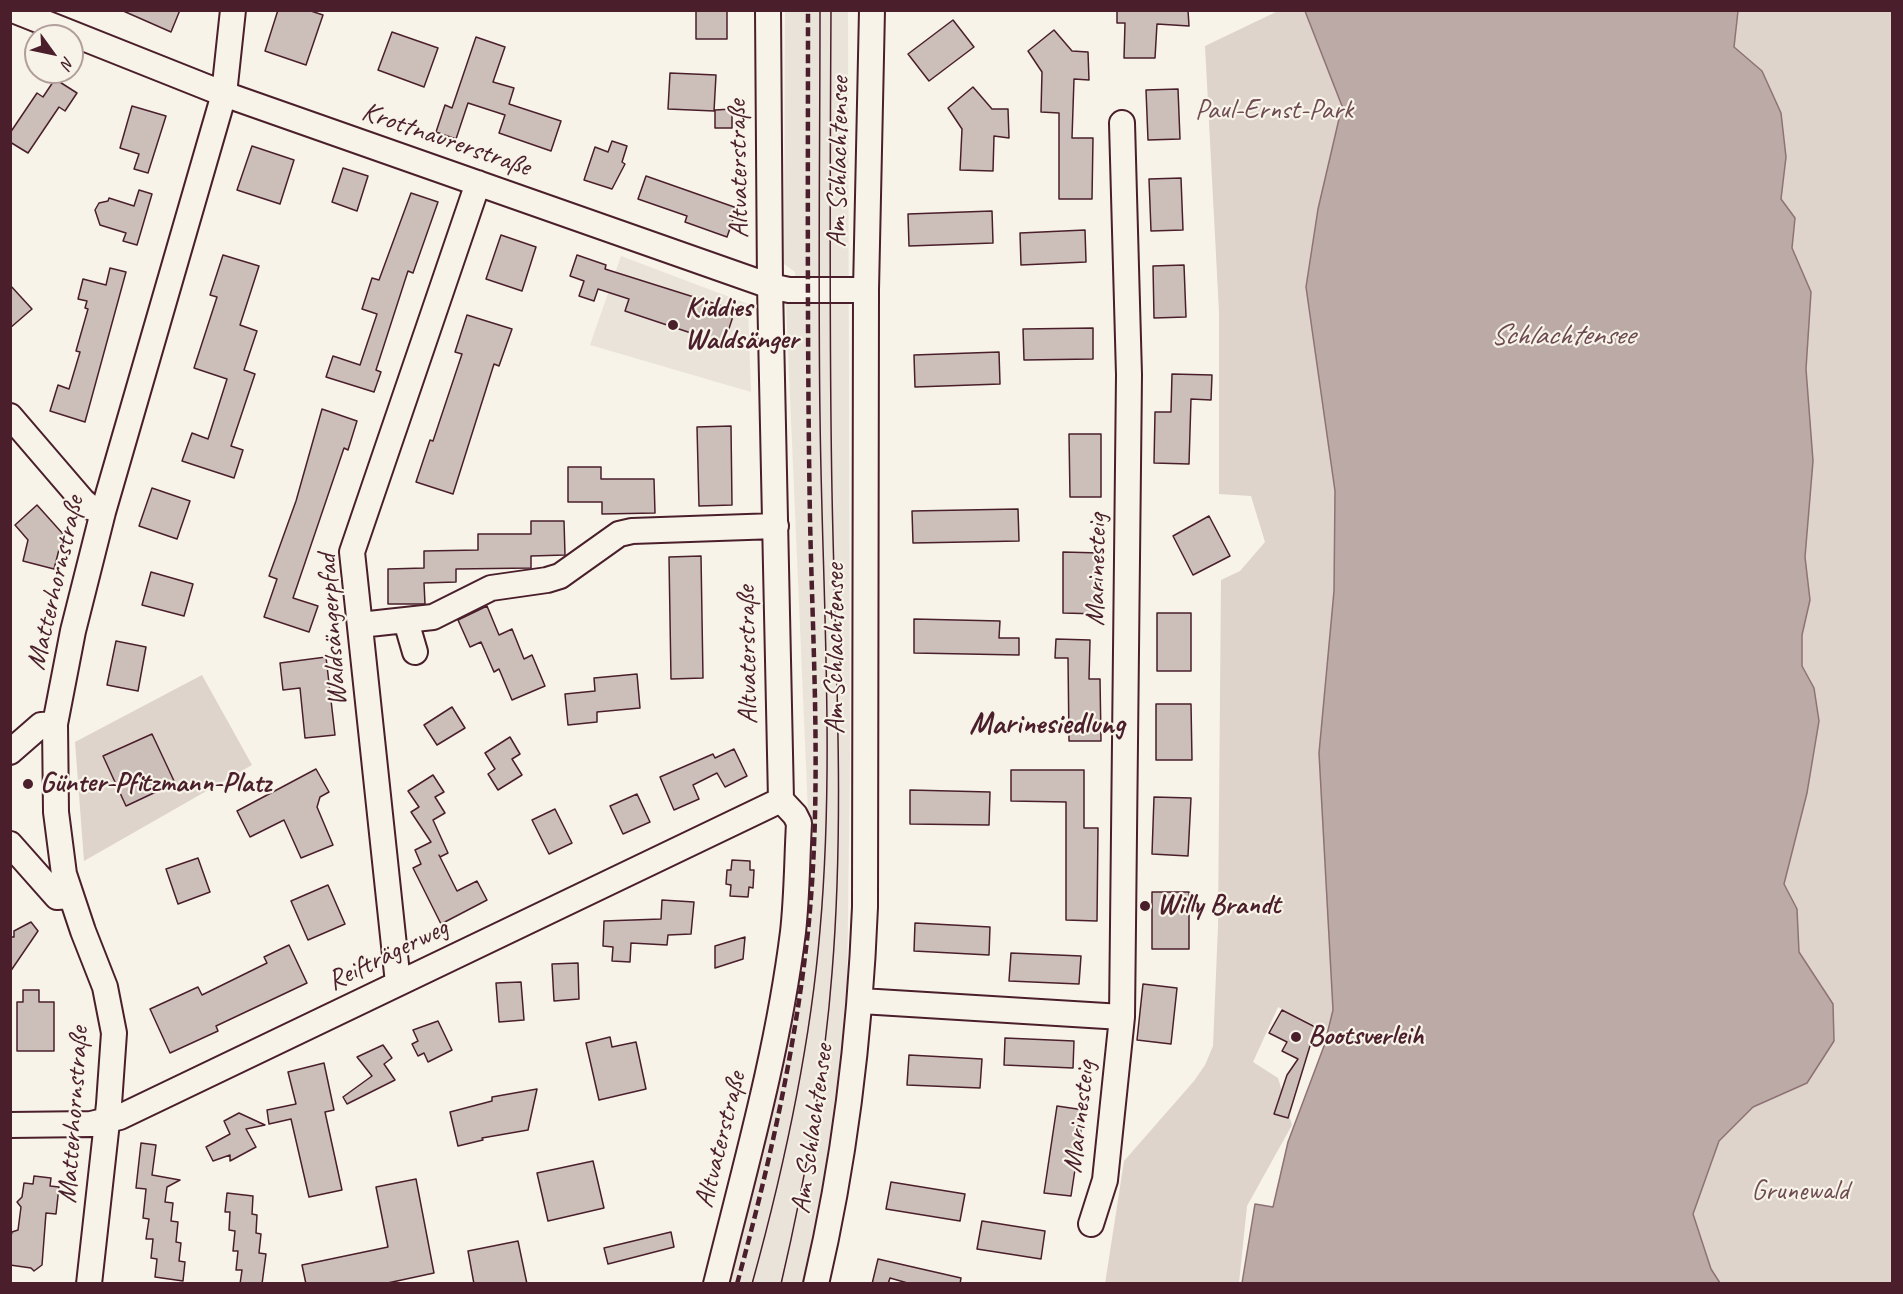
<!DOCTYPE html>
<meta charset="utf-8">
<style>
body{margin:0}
#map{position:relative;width:1903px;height:1294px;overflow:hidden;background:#f7f3e8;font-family:Caveat,sans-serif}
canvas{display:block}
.frame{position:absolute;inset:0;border:12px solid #4a1f2b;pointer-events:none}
.north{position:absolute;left:24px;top:24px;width:60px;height:60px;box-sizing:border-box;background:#f7f3e8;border:2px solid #b29e9c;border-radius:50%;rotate:123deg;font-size:16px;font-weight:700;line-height:24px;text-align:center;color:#4a1f2b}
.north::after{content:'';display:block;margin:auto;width:21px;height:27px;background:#4a1f2b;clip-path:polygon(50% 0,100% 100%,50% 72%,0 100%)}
</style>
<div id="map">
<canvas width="1903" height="1294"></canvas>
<div class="frame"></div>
<div class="north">N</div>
</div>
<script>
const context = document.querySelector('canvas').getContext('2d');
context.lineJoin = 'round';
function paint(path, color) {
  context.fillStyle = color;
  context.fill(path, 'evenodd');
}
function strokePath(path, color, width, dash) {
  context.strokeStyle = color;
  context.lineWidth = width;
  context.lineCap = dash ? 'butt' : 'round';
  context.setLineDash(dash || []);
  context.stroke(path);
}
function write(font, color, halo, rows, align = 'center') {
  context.font = font + ' Caveat,sans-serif';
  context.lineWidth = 4.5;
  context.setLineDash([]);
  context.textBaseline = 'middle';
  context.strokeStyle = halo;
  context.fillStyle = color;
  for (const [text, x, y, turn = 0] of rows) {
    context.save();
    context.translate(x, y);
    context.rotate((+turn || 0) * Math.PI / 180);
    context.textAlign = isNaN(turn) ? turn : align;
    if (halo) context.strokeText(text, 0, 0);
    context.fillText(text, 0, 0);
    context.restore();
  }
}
paint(new Path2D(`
 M785,11h63l2,751 -3,232 -5,71 -14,90 -25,128 -78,1 76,-354 7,-118 -22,-508 10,-5 -1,-27 -11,-8z
 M621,256l127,48 3,88 -161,-47z`), '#eae3da');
paint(new Path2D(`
 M1278,11h27l37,95 -24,103 -12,78 29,204 -1,100 -15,162 14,257 -7,21 -48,-24 -25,55 25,16 14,47 -45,81 -8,77 -134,1 19,-123 70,-80 11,-16 8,-19 5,-120 3,-346 19,-9 25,-29 -14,-46 -32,-2v-182l-14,-266z
 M1738,11h154v1272h-172l-9,-14 -18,-55 26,-73 34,-34 54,-24 26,-79 -34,-52 -2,-43 -13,-25 23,-91 12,-72 -5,-33 -12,-22v-31l8,-35 -5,-43 8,-96 -7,-92 5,-77 -19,-44 3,-30 -14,-19 5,-42 -24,-86 -28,-24z
 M202,675l50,90 -168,96 -9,-119z`), '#ded4cc');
const water = new Path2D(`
 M1305,11h433l-4,36 28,24 19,42 5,44 -5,42 14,19 -3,30 19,44 -5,77 7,92 -8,96 5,43 -8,35v31l12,22 5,33 -12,72 -23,91 13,25 2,43 34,52 1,37 -27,42 -54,24 -34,34 -26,73 18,55 9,14h-478l13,-79 18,3 15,-65 36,-96 9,-36 -14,-257 15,-162 1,-100 -29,-204 12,-78 24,-103z`);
paint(water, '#bcaaa7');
strokePath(water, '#8e7275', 1.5);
const building = new Path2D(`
 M121,10h59l-9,22z
 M278,10h30l15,5 -17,50 -41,-14z
 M696,10h31v29h-31z
 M1117,10h71l1,16 -32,-2 -2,34h-31l1,-35h-8z
 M953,20l21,27 -45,34 -21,-27z
 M1054,30l18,21 16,1 1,28 -15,-1 -2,59h21l-1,61h-33v-86l-18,-1 1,-40 -14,-21z
 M392,32l46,16 -14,39 -46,-17z
 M476,37l29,10 -12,35 21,6 -5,16 52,17 -10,30 -52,-18 6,-18 -37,-12 -12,36 -20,-7 9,-27 7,3z
 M670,73l46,2 -2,36 -46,-2z
 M55,79l22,14 -12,18 -6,-4 -31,46 -18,-11v-9l27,-40 6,4z
 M973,87l19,22h16l1,29 -15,-2 -1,35 -33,-1 2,-41 -14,-21z
 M1178,89l2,50 -32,1 -2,-50z
 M132,106l34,10 -18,57 -14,-4 5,-15 -19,-6z
 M732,109v19h-17v-18z
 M612,141l15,5 -5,16 3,2 -13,25 -28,-9 11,-33 13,5z
 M252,146l42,14 -14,44 -43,-14z
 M343,168l25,8 -11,35 -25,-9z
 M646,176l91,32 -10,29 -42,-15 2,-6 -49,-17z
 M1181,178l2,52 -32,1 -2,-52z
 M139,190l13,4 -15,51 -14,-4 3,-8 -26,-8 -5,-15 4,-7 9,-2 1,-3 25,8z
 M411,193l27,9 -25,71 -5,-2 -32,99 5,2 -7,20 -48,-15 7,-21 27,9 17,-51 -15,-5 10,-31 7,2z
 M992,211l1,32 -84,3 -1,-32z
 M1085,230l1,32 -65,3 -1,-32z
 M501,235l35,12 -14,44 -36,-12z
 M223,255l36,11 -19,59 17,6 -13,39 11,4 -24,72 12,4 -9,28 -52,-17 10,-28 16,6 19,-60 -33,-11 23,-71 -7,-2z
 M577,255l29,10 -1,4 130,41 -11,34 -99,-33 4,-12 -31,-10 -4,12 -15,-5 5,-15 -14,-5z
 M1184,265l2,52 -32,1 -1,-52z
 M110,268l16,4 -41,150 -35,-11 8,-26 11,4 11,-37 -4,-1 12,-42 -3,-1 2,-7 -9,-2 5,-20 23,6z
 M10,285l22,24 -22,19z
 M467,315l45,14 -13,37 -5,-2 -41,130 -37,-12 14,-42 3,1 29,-87 -7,-2z
 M1093,328v31l-69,1 -1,-31z
 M999,352l1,32 -85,3 -1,-32z
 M1172,374l40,1 -1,25 -20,-1 -2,65 -35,-1 1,-51h16z
 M322,409l35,12 -9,29 -4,-2 -51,150 25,8 -9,26 -45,-15 13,-38 -8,-3 27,-75z
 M731,426l1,79 -33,1 -2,-79z
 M1069,434h32v63h-31z
 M568,467h33v12h53l1,34 -53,1v-12h-34z
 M152,488l38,13 -13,38 -38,-13z
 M37,505l26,29 -9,35 -31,-8 5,-21 -13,-15z
 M1018,509l1,32 -106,2 -1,-32z
 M1209,516l21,40 -37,19 -20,-39z
 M531,521h33l1,34 -34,1v12l-75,1v13l-32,1 1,21h-37v-35l36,-1v-17l54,-1v-16h53z
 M1063,552l38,1 -1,61 -37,-1z
 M701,556l2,122 -32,1 -2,-122z
 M151,572l42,12 -9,32 -42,-11z
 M487,606l12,29 13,-6 12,30 8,-4 13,31 -33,14 -13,-31 -5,3 -13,-30 -11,5 -12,-27z
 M1157,613h34v58h-34z
 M914,619l86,2 -1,17h20v17l-105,-2z
 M1056,639l34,1 -1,39h11l1,62h-32l-1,-83h-13z
 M116,641l30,6 -8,44 -31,-6z
 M326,657l9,78 -30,3 -5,-50 -17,2 -3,-27z
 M637,674l3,34 -43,4v10l-29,3 -3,-31 30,-3 -1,-13z
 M1156,704h35l1,56h-36z
 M452,707l13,21 -28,17 -13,-20z
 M152,734l23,49 -49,23 -23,-50z
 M510,737l10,17 -8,5 10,16 -24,15 -10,-16 7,-5 -10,-16z
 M734,749l13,27 -22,11 -8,-14 -24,12 6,14 -25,11 -14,-33 53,-23 2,4z
 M316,769l13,23 -9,5 -3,10 16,38 -32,13 -17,-38 -34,17 -13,-26z
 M1011,770h73v58h14l-1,93 -31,-1v-118l-55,-1z
 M433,775l11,17 -9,5 10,16 -12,7 15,33 -8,4 -1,-2 18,36 20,-10 10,19 -46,24 -28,-56 8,-4 -6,-14 16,-8 -20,-30 8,-5 -11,-16z
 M910,790l80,2 -1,33 -79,-1z
 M637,794l13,28 -27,12 -13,-28z
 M1154,797l37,1 -3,58 -36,-2z
 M555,809l17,34 -23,11 -17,-34z
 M198,858l12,34 -32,12 -12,-35z
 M732,860l18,1v9h4l-1,18 -4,-1 -1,10 -18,-1 1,-11 -5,-1 1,-14h4z
 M328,885l17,39 -37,16 -17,-39z
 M1152,892h37v57h-37z
 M662,900l32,2 -3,32 -23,1 -1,10 -36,-2 -1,19 -18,-1 1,-14 -10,-1 1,-25 57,-2z
 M31,922l7,9 -28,41v-35h4v-6z
 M915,923l75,4 -1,28 -75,-4z
 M745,937l-2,22 -28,9v-22z
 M289,945l18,38 -91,43 2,5 -48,22 -20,-44 48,-22 4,8 65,-32 -3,-6z
 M1011,953l70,3 -2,28 -70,-3z
 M578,963l1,36 -25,2 -2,-37z
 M521,982l3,38 -25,2 -3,-39z
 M1143,984l34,4 -6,56 -34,-4z
 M23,990h16v12h15v49h-37v-49h6z
 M1282,1010l37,19 -9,17 -22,72 -14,-4 13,-39 11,-16 -16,-8 5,-9 -18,-9z
 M438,1021l14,29 -24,12 -4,-9 -6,3 -6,-12 6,-3 -5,-11z
 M610,1037l2,10 24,-5 10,47 -47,11 -13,-57z
 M1005,1038l69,3 -1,27 -69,-3z
 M383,1045l9,13 -8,6 11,16 -48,24 -4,-7 29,-21 -15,-19z
 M909,1055l73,4 -2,29 -73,-3z
 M324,1063l10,47 -9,2 17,78 -33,7 -18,-78 -22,5 -2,-14 29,-6 -8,-32z
 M537,1089l-9,41 -46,8 1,2 -25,6 -8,-34 42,-11v-4z
 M1057,1106l27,4 -13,86 -27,-3z
 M239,1113l26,12 -19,4 10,18 -26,14v-6l-17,6 -7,-14 24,-13 -6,-13z
 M141,1143l15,2 -4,30 28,5 -13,7 -2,15 8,1 -2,18 7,1 -2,20 5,1 -2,18 6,1 -2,19 -28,-4 2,-18 -6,-1 2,-19h-7l3,-20 -6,-1 3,-29 -10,-1z
 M593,1161l11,47 -56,13 -11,-48z
 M34,1176l17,2 -1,8 9,1 -3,27 -10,-1 -4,52 -8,6 -3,-3 -21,-3v-25l2,-8 6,-2 3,-23 -4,-5 5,-5 2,-14 9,1z
 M416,1179l18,94 -51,11h-77l-4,-19 86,-18 -12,-60z
 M891,1182l74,12 -5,27 -74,-12z
 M227,1193l26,3 -1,18 5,1 -1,18 5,1 -2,19 7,1 -4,30h-22l2,-14h-6l2,-19h-5l2,-20 -6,-1 1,-18h-5z
 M982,1221l63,10 -4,28 -64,-10z
 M671,1232l3,15 -66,17 -4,-16z
 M518,1241l9,43h-53l-6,-33z
 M878,1259l83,19 -1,6h-49l-21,-6 -2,6h-16z`);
paint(building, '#ccbfb9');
strokePath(building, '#4a1f2b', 1.5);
const minor = new Path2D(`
 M13,10l211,84 546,192 19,4h77
 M10,416l73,85 7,6 13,5
 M406,621l9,31
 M360,625l73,-8 58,-29 56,-8 13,-4 59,-42 13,-3 144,-5
 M10,752l31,-27 14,-1
 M10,844l47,53 13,-1
 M398,983l-46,-431 126,-369
 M861,1001l261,16
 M10,1125l81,-1 29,-7 661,-317
 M1091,1224l14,-44 17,-163 7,-642 -7,-252
 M89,1284l20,-180 5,-71 -9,-46 -22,-56 -19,-57 -8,-62 -1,-88 18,-93 30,-119 121,-418 9,-84
 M716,1284c29,-117 62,-232 77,-352 4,-35 4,-73 6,-109l-4,-8 -14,-15 -11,-514 -2,-276
 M816,1284c29,-124 44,-250 49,-377l1,-617 6,-280`);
strokePath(minor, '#4a1f2b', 28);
strokePath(minor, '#f7f3e8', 24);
strokePath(new Path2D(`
 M752,1284c32,-116 58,-234 68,-354 15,-170 2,-343 0,-514 -2,-135 0,-270 0,-406
 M781,1284c24,-103 43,-206 51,-311 13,-159 3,-321 0,-481 -3,-160 -2,-321 -1,-482`), '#4a1f2b', 1.5);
strokePath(new Path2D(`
 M737,1284c32,-117 58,-233 71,-353 14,-137 5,-276 2,-412 -3,-170 -2,-339 -2,-509`), '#4a1f2b', 4.5, [9, 4.5]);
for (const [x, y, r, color] of [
 [673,325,6,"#4a1f2b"],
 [28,784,6,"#4a1f2b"],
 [1145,906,6,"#4a1f2b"],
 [1296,1037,6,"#4a1f2b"]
]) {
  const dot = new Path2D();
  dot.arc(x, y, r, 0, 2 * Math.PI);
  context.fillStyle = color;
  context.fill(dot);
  strokePath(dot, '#f7f3e8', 2);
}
write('28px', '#6f4c53', '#f7f3e8', [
 ["Paul-Ernst-Park",1274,111],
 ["Grunewald",1800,1192]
]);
write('28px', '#4a1f2b', '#f7f3e8', [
 ["Krottnaurerstraße",446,140,19],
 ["Am Schlachtensee",839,162,-89],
 ["Altvaterstraße",739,169,-91],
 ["Marinesteig",1097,570,-89],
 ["Matterhornstraße",56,583,-77],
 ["Waldsängerpfad",333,630,-94],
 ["Am Schlachtensee",836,649,-90],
 ["Altvaterstraße",748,655,-91],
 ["Reifträgerweg",388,955,-26],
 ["Matterhornstraße",74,1115,-86],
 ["Marinesteig",1080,1117,-83],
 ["Am Schlachtensee",813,1129,-82],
 ["Altvaterstraße",721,1140,-76]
]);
write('bold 28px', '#4a1f2b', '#f7f3e8', [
 ["Kiddies",685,309],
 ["Waldsänger",685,341],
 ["Günter-Pfitzmann-Platz",40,784],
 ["Willy Brandt",1157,906],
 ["Bootsverleih",1308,1037]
], 'left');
write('italic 30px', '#6c4950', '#f7f3e8', [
 ["Schlachtensee",1562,336]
]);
write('bold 30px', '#4a1f2b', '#f7f3e8', [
 ["Marinesiedlung",1047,725]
]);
</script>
